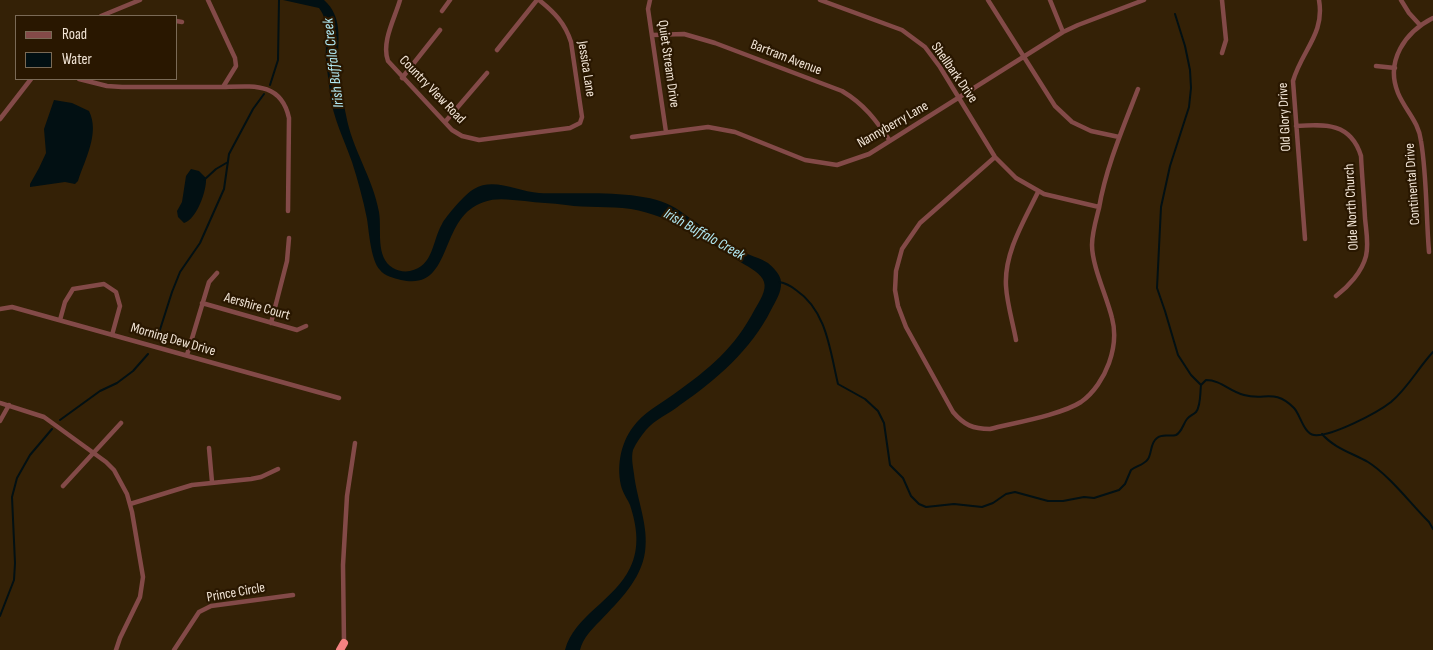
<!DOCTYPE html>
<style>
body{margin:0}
#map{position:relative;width:1433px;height:650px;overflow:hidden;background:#342106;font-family:"Sofia Sans Condensed",sans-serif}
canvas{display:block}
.legend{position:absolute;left:15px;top:15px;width:162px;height:65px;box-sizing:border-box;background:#291700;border:1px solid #7a6a56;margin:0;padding:6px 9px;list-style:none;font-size:15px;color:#f3e6d7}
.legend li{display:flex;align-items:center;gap:10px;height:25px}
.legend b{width:25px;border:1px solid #7a6a56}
</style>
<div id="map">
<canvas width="1433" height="650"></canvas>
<ul class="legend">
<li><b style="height:6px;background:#834a48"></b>Road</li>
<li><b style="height:14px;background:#021013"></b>Water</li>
</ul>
</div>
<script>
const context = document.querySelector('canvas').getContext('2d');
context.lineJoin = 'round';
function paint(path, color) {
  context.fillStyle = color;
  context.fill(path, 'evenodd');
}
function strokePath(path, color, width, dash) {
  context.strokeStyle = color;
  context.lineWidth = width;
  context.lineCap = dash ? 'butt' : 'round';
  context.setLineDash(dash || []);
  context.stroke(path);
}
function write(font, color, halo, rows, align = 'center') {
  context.font = font + ' "Sofia Sans Condensed",sans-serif';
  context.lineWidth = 4.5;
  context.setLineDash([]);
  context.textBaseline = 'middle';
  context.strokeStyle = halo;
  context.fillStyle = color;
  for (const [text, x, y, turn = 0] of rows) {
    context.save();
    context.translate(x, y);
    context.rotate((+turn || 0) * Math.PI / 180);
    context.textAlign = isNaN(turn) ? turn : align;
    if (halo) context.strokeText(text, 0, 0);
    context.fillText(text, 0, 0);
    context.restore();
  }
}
paint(new Path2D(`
 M283,0h41c19,17 14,39 14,62 1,18 4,36 8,53 6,34 27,63 33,97 3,18 -4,45 14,56 5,3 11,4 17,3 24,-5 22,-30 32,-47 4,-8 24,-31 32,-35 20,-12 44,3 65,4 38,2 110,-6 141,18 20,14 39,29 60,40 9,4 20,7 28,12 5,4 13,12 13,19 1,10 -6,20 -10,28 -20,40 -55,70 -91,95 -11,9 -25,14 -34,25 -5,6 -10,13 -13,20 -2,8 0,16 1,24 3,26 15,52 11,78 -4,28 -26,49 -45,69 -9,9 -17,17 -20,29h-15c9,-34 50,-50 65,-82 10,-20 7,-42 0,-63 -2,-5 -6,-10 -8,-16 -6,-20 -2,-45 11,-62 10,-14 27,-23 41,-33 36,-26 60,-45 81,-85 4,-7 12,-19 9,-27 -2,-8 -15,-15 -22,-19 -35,-22 -70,-47 -111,-54 -22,-3 -44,-1 -65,-4 -14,-2 -28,-2 -41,-4 -14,-1 -28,-4 -41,1 -47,15 -29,90 -83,78 -7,-2 -17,-4 -21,-10 -9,-9 -11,-38 -13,-51 -4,-20 -9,-38 -15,-57 -8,-23 -19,-44 -22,-68 -1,-11 -3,-23 -4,-35 -1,-17 4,-37 -7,-51z
 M54,100l18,3 17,8c11,22 -4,48 -11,70l-3,3 -10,-2 -35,5v-3l9,-16 7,-15 -2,-24z
 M191,169l8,2 7,7c1,12 -9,41 -22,45l-6,-6 -1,-6 5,-9 4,-26z`), '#021013');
strokePath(new Path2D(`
 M270,85l8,-25 1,-60
 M204,180l12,-11 12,-7
 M779,282c6,1 12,4 17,8 31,21 34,61 42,94l27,15 13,12 6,12 6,42 13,13 8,18 8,8 7,3 28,-3 28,3 11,-4 13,-9 9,-2 33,9h15l21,-4 10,1 25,-8 6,-6 6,-14c5,-4 13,-5 17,-11 4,-6 2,-16 9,-21 6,-5 12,-1 19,-3 6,-3 7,-11 11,-16 2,-3 6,-4 9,-7 5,-6 4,-19 5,-27l-10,-10 -13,-20 -13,-44 -8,-23 4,-81 9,-41 19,-59 2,-19 -1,-18 -5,-24 -10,-32
 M157,339l15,-47 8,-20 20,-29 24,-54 5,-35 24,-45 11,-15
 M1201,385l5,-5c15,0 24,12 38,15 21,6 30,-7 50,13 6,6 10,26 20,27 17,2 63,-22 77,-33 17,-14 27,-34 42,-50
 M60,420l40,-29 17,-8 16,-12 15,-17
 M1322,434c12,14 30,19 46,28 22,14 42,41 61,60l4,7
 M0,616l14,-36 1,-17 -3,-66 5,-19 13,-23 22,-26`), '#021013', 2);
strokePath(new Path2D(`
 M400,0c-5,18 -19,42 -12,61l64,69 10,6 17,4 91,-12 10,-5 2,-6 -11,-75c-6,-19 -17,-30 -32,-42
 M650,0l-2,9 18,123
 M820,0l82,30 23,17 15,20 55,90 21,21 28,16 55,13
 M988,0l67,106 17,16 19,9 28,6
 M1050,0l13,32
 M1222,0l4,40 -4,13
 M1401,0l8,13 11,12
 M442,11l8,-11
 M101,16l39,-16
 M176,21l6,1
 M652,35l32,-1 31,9 127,48c22,13 34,29 48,50
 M497,50l40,-50
 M1376,66l19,2
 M402,78l38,-48
 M79,79l28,7 15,1h101l13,-21 -1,-8 -27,-58
 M223,87c30,-1 58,-5 66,31l-1,93
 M0,119l31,-40
 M445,122l42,-49
 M1296,126c30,-2 55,-3 65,30 1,21 3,41 4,62 1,12 4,26 1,38 -4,16 -18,31 -30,40
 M632,137l76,-10 27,5 70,28 32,5 32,-11 194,-122 15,-7 66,-25
 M995,157l-75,66 -18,26 -6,22 -1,19 3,16 8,21 47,85c11,13 20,17 37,17 23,-6 71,-14 91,-27 13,-9 23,-25 28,-39 5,-14 7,-30 3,-45 -5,-21 -20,-52 -20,-73 0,-12 4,-25 7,-37 7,-41 24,-80 39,-119
 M1305,239l-12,-158c9,-31 32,-47 26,-81
 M1429,252c-3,-36 -2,-75 -8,-111 -2,-19 -16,-31 -23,-48 -13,-32 7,-61 35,-75
 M202,303l95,27 9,-4
 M0,309l12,-2 327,91
 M60,320l5,-18 8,-13 31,-5 12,8 4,14 -8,29
 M271,323l16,-62 2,-23
 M1016,340c-3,-17 -9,-36 -10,-54 -2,-33 18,-65 32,-94
 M187,355l22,-73 8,-9
 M0,403l44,14 62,45 8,8 13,24 5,18 11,65 -3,20 -20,41 -4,12
 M0,421l9,-16
 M209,448l3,34
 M63,486l58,-63
 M130,504l62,-19 59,-6 10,-2 17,-8
 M344,643l-1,-78 4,-69 8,-53
 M174,650l25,-38 12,-6 82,-11`), '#834a48', 4.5);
strokePath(new Path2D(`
 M340,650l4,-7`), '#f58281', 8);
write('14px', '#f3e6d7', '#291700', [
 ["Bartram Avenue",786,58,21],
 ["Quiet Stream Drive",668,64,82],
 ["Jessica Lane",586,69,81],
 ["Shellbark Drive",954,73,55],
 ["Country View Road",432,90,46],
 ["Old Glory Drive",1285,117,-93],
 ["Nannyberry Lane",893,125,-30],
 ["Continental Drive",1413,184,-94],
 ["Olde North Church",1352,207,-93],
 ["Aershire Court",257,307,16],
 ["Morning Dew Drive",173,340,16],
 ["Prince Circle",236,593,-10]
]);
write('italic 15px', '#b3ebf5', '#291700', [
 ["Irish Buffalo Creek",334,63,-97],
 ["Irish Buffalo Creek",704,235,29]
]);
</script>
